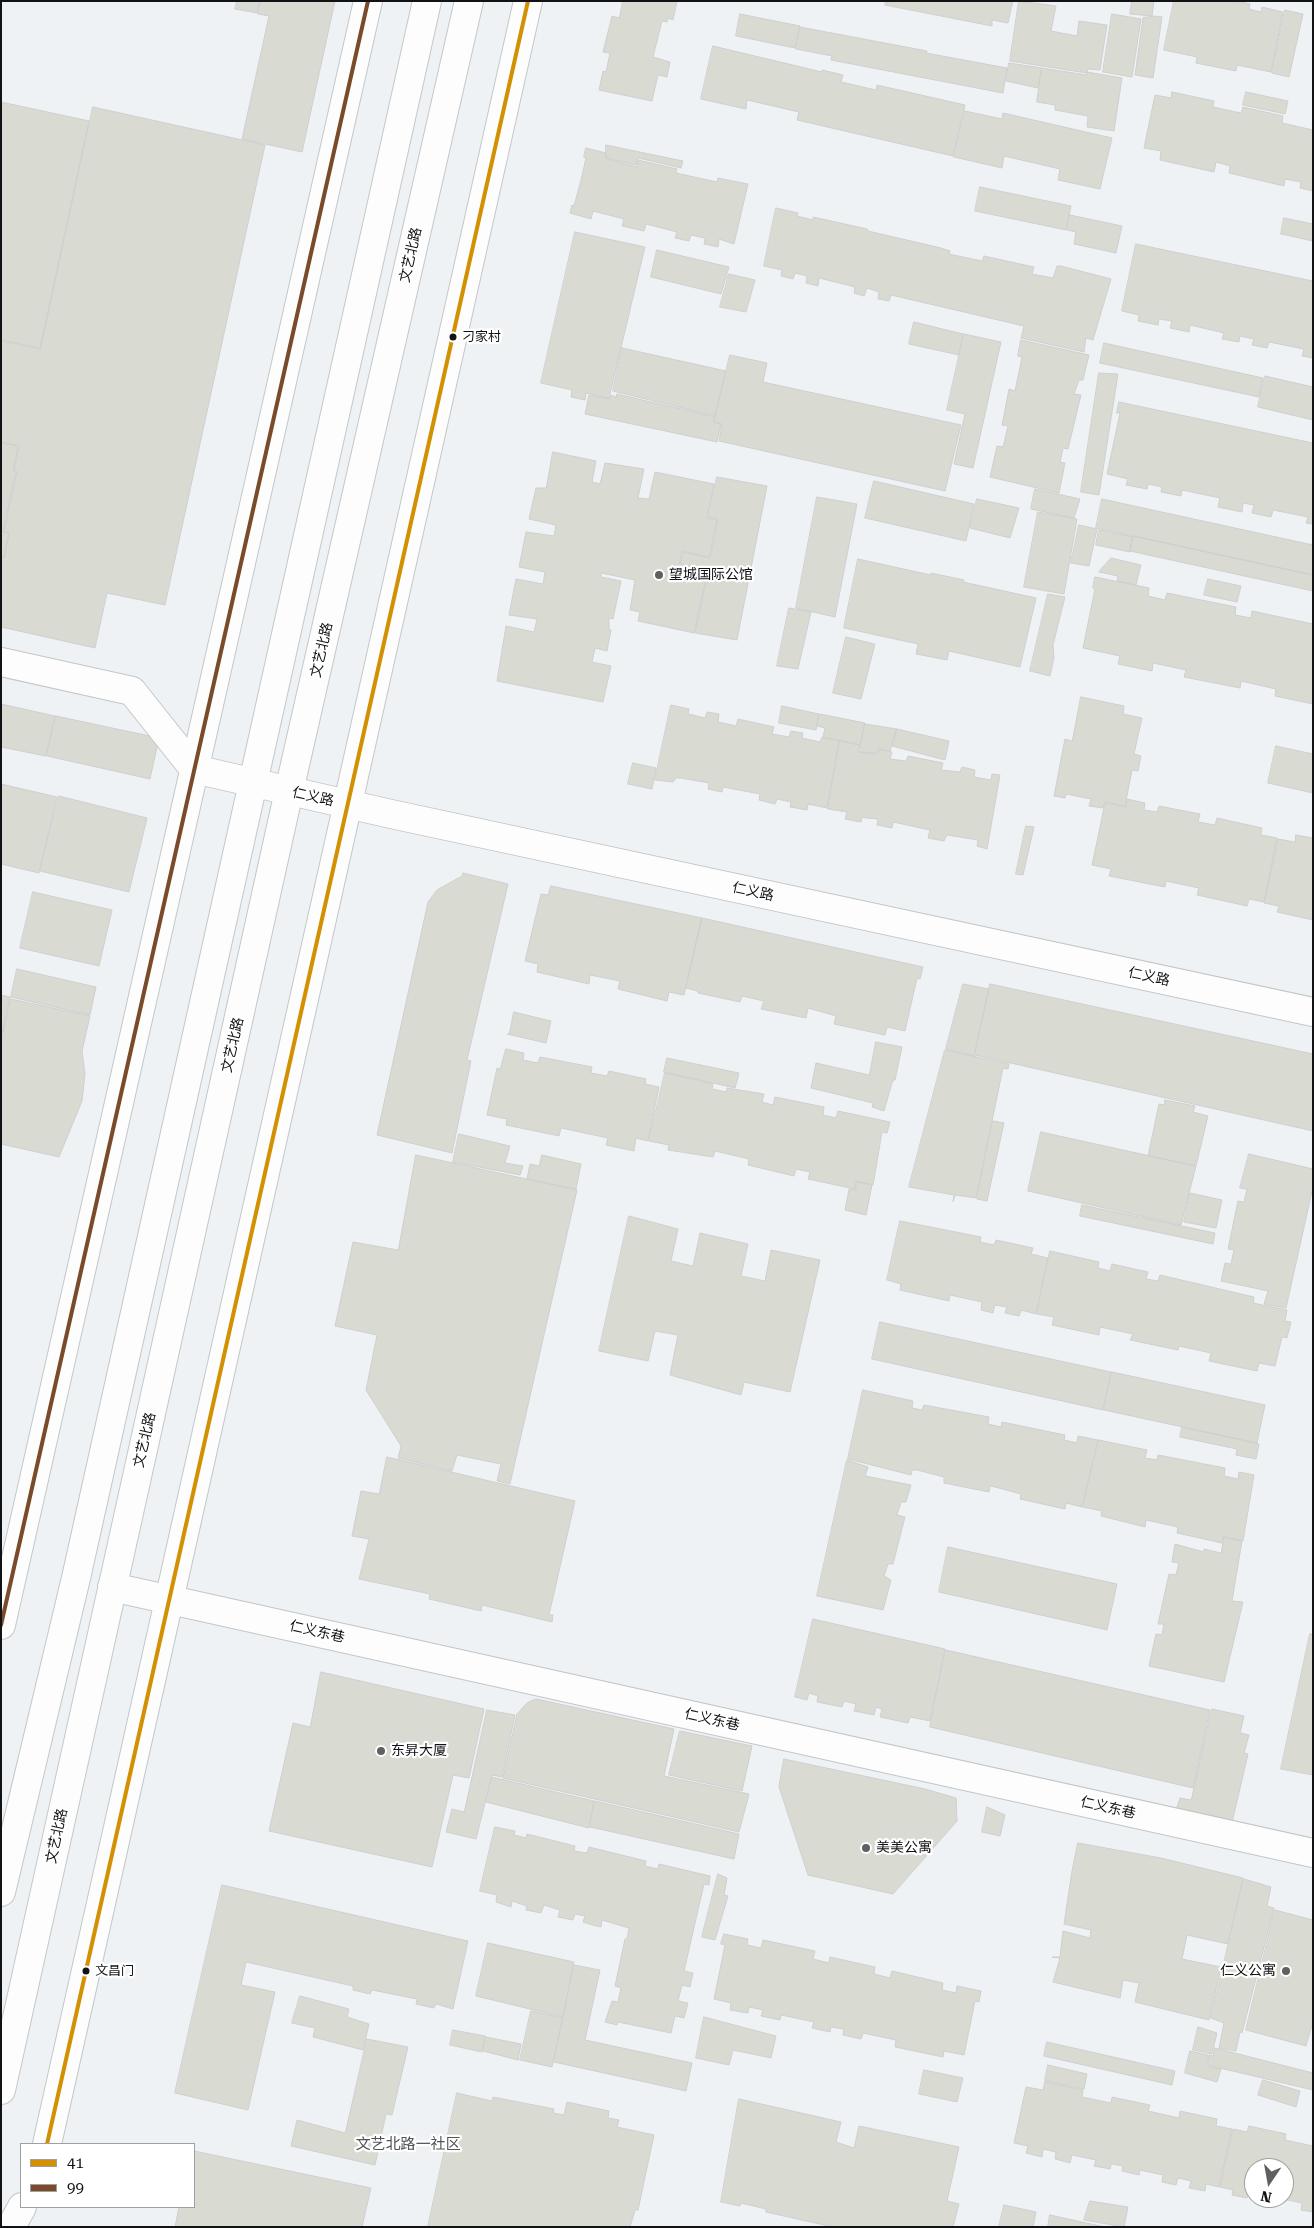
<!DOCTYPE html>
<meta charset="utf-8">
<style>
body{margin:0}
#map{position:relative;width:1314px;height:2228px;overflow:hidden;background:#eff2f4;font-family:"Roboto Serif",serif}
canvas{display:block}
.frame{position:absolute;inset:0;border:2px solid #101214;pointer-events:none}
.legend{position:absolute;left:20px;top:2143px;width:175px;height:65px;box-sizing:border-box;background:#fff;border:1px solid #9fa0a1;margin:0;padding:6px 9px;list-style:none;font-size:15px;color:#101214}
.legend li{display:flex;align-items:center;gap:10px;height:25px}
.legend b{width:25px;border:1px solid #9fa0a1}
.north{position:absolute;left:1244px;top:2158px;width:50px;height:50px;box-sizing:border-box;background:#fff;border:1px solid #9fa0a1;border-radius:50%;rotate:192deg;font-size:14px;font-weight:700;line-height:20px;text-align:center;color:#101214}
.north::after{content:'';display:block;margin:auto;width:18px;height:22px;background:#5e6062;clip-path:polygon(50% 0,100% 100%,50% 72%,0 100%)}
</style>
<div id="map">
<canvas width="1314" height="2228"></canvas>
<div class="frame"></div>
<ul class="legend">
<li><b style="height:6px;background:#d49003"></b>41</li>
<li><b style="height:6px;background:#7a4b2a"></b>99</li>
</ul>
<div class="north">N</div>
</div>
<script>
const context = document.querySelector('canvas').getContext('2d');
context.lineJoin = 'round';
function paint(path, color) {
  context.fillStyle = color;
  context.fill(path, 'evenodd');
}
function strokePath(path, color, width, dash) {
  context.strokeStyle = color;
  context.lineWidth = width;
  context.lineCap = dash ? 'butt' : 'round';
  context.setLineDash(dash || []);
  context.stroke(path);
}
function write(font, color, halo, rows, align = 'center') {
  context.font = font + ' "Roboto Serif","Noto Sans SC",serif';
  context.lineWidth = 4.5;
  context.setLineDash([]);
  context.textBaseline = 'middle';
  context.strokeStyle = halo;
  context.fillStyle = color;
  for (const [text, x, y, turn = 0] of rows) {
    context.save();
    context.translate(x, y);
    context.rotate((+turn || 0) * Math.PI / 180);
    context.textAlign = isNaN(turn) ? turn : align;
    if (halo) context.strokeText(text, 0, 0);
    context.fillText(text, 0, 0);
    context.restore();
  }
}
const building = new Path2D(`
 M237,1h23l-3,12 -22,-4z
 M261,1h74l-33,151 -60,-13 27,-123 -11,-2z
 M623,1h54l-4,19 -5,-2 -1,4 -5,-1 -9,36 17,5 -3,15 -9,-2 -6,26 -53,-11 4,-19 3,1 4,-19 -7,-1 9,-36 7,2z
 M886,1h127l-5,22 -16,-3v6l-107,-21z
 M1019,1l37,5 -5,25 26,5 2,-15 28,4 -7,45 -12,-1 -1,4 -77,-12z
 M1132,1h22l-2,15 -22,-2z
 M1174,1h62l14,3 -1,5 12,3 1,-5 21,5 -12,60 -34,-7 -1,6 -40,-8 1,-6 -33,-7z
 M1285,10l18,4 -14,63 -17,-4z
 M740,14l60,12 -5,22 -59,-12z
 M1112,14l29,5 -9,58 -29,-5z
 M1154,16l8,1 -9,61 -18,-3 8,-57z
 M800,27l127,24 -1,2 81,15 -4,25 -172,-33 1,-4 -36,-7z
 M713,46l109,26v-2l21,5 -2,7 35,8 1,-5 88,20 -12,51 -156,-36 2,-8 -52,-12 -1,9 -45,-10z
 M1009,63l33,5 -4,20 -32,-7z
 M1042,68l45,7v-3l35,6 -8,53 -27,-4 1,-11 -33,-6v-5l-18,-3z
 M1172,92l42,9 -1,6 28,6 2,-6 40,9 -1,7 31,7v61l-13,-3 1,-6 -16,-3 -1,7 -55,-13 1,-7 -14,-4 -2,10 -54,-12 1,-9 -17,-3 11,-53 16,3z
 M1246,92l42,9 -3,13 -42,-9z
 M1,102l88,19 -49,227 -39,-8z
 M93,107l172,38 -100,460 -58,-12 -12,55 -94,-21v-70l3,1 5,-25 -5,-1 13,-61 -3,-1 5,-24 -18,-4v-101l39,8z
 M965,111l37,8 1,-6 109,25 -12,51 -42,-9 2,-11 -56,-13 -2,12 -48,-11z
 M606,145l77,16 -2,7 -43,-10 -2,7 -30,-7z
 M586,148l20,5 1,6 30,8 1,-7 39,9 -1,4 41,9 1,-4 30,6 -14,60 -15,-5 -1,8 -14,-3 1,-6 -14,-3 -2,6 -14,-3 2,-6 -31,-8 -2,7 -22,-5 2,-7 -31,-8 -2,8 -21,-6 2,-8 2,1 7,-26 5,-22 -2,-1z
 M980,187l91,19 -5,24 -91,-19z
 M776,208l22,5 -1,3 16,4v-3l54,12 1,2 73,17 9,3 -1,3 33,7 2,-5 50,11 -2,7 21,4 4,-12h4l50,13 -18,61 -7,-2 -2,14 -63,-14 3,-12 -133,-31 -2,6 -11,-2 1,-7 -12,-4 -3,8 -10,-3 1,-6 -36,-9 -1,8 -12,-3 1,-7 -12,-3 -2,6 -12,-3 1,-6 -18,-4z
 M1070,215l52,11 -6,27 -42,-9 2,-12 -9,-2z
 M1284,218l29,6v17l-32,-7z
 M575,232l70,15 -36,151 -23,-5 -1,7 -14,-3 1,-7 -31,-7z
 M1136,244l177,37v77l-11,-2 2,-7 -35,-7 -2,6 -15,-3 2,-6 -14,-3 -1,6 -17,-3 2,-6 -34,-8 -1,7 -19,-4 2,-7 -13,-2 -1,6 -20,-4 1,-6 -17,-4z
 M657,250l72,17 -8,27 -70,-17z
 M729,274l26,6 -9,32 -26,-5z
 M914,322l49,12 -4,21 -50,-11z
 M964,334l37,8 -28,126 -19,-4 11,-50 -18,-4z
 M1021,340l68,15 -6,25h-4l-5,14 7,1 -13,54 -5,-1 -3,14 5,1 -6,30 -69,-16 7,-31 6,1 5,-21 -6,-1 7,-36 6,2 7,-34 -4,-1z
 M1104,343l159,35 -4,19 -159,-34z
 M622,348l104,23 -11,45 -102,-25z
 M730,355l37,8 -4,19 198,43 -16,66 -226,-50 3,-17 -8,-2z
 M1099,373l19,1 -19,121 -18,-3z
 M1265,376l48,11v33l-55,-13z
 M617,394l98,23 -1,5 7,2 -4,18 -132,-28 4,-19 21,4 1,-4 5,2z
 M1119,402l194,41v81l-7,-1 2,-6 -35,-7 -2,7 -19,-4 2,-8 -11,-2 -1,9 -24,-5 2,-9 -38,-8 -1,6 -20,-4 1,-5 -14,-3 -1,5 -21,-4 2,-6 -21,-5 13,-61h-3z
 M1,443l17,3 -5,25h3l-13,61 6,1 -5,24 -3,-1z
 M553,452l43,9 -4,21 8,2 5,-21 39,6 -6,29 11,1 6,-27 59,12 -7,34 10,2 -8,37 -27,-6 -3,14 29,4 -14,64 -56,-12 2,-9 -10,-2 5,-30 -34,-7v4l20,4 -8,38 -4,-1v12h2l-4,21 -12,-3 -3,14 19,4 -8,36 -106,-21 9,-55 28,6 3,-13 -28,-4 7,-36 27,5 2,-12 -26,-5 7,-35 28,4 2,-11 -27,-6 7,-31h10z
 M717,477l50,9 -30,154 -42,-7 14,-65 -29,-4 3,-12 27,6 8,-39 -10,-2z
 M874,481l100,23 -8,37 -101,-23z
 M1035,489l45,10 -6,19 -43,-9z
 M817,497l40,7 -22,113 -39,-9z
 M977,499l42,9 -9,30 -40,-10z
 M1102,499l211,46v30l-217,-47z
 M1038,512l39,7 -13,75 -40,-7z
 M1079,525l18,4 -8,37 -18,-3z
 M1099,530l34,7 -3,15 -34,-7z
 M1133,536l180,39v16l-183,-40z
 M1111,558l30,7 -5,20 -19,-4 1,-5 -19,-4z
 M858,559l73,16v-2l33,7 -1,2 73,16 -16,69 -71,-16 -2,9 -31,-6 2,-10 -74,-16z
 M1095,577l54,11 -1,8 17,4 2,-7 69,14 -1,8 16,3 1,-7 61,13v80l-38,-8 1,-7 -35,-8 -1,7 -56,-11 2,-7 -33,-7 -1,8 -34,-7 2,-8 -37,-8 12,-59 -2,-1z
 M1208,579l33,7 -4,16 -33,-7z
 M1048,594l17,3 -12,48 1,13 -4,18 -20,-5z
 M789,608l22,4 -13,57 -21,-3z
 M846,637l29,7 -14,55 -28,-6z
 M1081,697l43,9 -1,8 19,4 -8,36 7,2 -3,15 -6,-1 -7,36 -20,-4 -2,6 -14,-2 2,-7 -25,-5 -1,4 -11,-2 11,-57 7,2z
 M1,704l54,12 -9,40 -45,-9z
 M671,705l18,4 -1,5 17,4 2,-6 12,2 -1,8 18,4 2,-7 36,8 -2,7 17,3 2,-6 12,2 -1,5 18,4 2,-5 17,4 -12,67 -19,-4 -1,6 -17,-3 1,-5 -14,-3 -2,5 -16,-4 1,-6 -37,-7 -1,5 -14,-3 1,-6 -28,-5h-5l-3,4 -18,-2z
 M782,706l37,8 -3,16 -37,-7z
 M820,714l45,9 -5,22 -37,-8 2,-9 -8,-2z
 M56,716l103,22 -9,41 -103,-23z
 M865,724l32,5 -7,22 -12,-2 -1,4 -17,-1z
 M897,729l52,12 -4,19 -53,-14z
 M840,741l20,4 -2,7 20,2 1,-5 13,3 -2,7 16,2 2,-5 35,7 -2,7 19,2 2,-5 13,3 -1,7 17,3 1,-6 8,1 -13,74 -10,-3 1,-6 -31,-5 -3,6 -16,-3 2,-8 -37,-8 -1,6 -15,-3 1,-6 -11,-1 -5,-1 -1,5 -16,-3 2,-7 -19,-3z
 M1276,746l37,8v39l-45,-10z
 M633,763l23,5 -4,21 -24,-5z
 M1,784l56,13 -18,76 -38,-9z
 M59,796l88,22 -18,74 -89,-21z
 M1127,799l18,4 -1,7 13,2 2,-6 41,8 -2,8 17,3 2,-7 45,10 -1,7 16,3 -13,64 -15,-3 -2,7 -50,-11 2,-7 -33,-7 -1,6 -56,-11 2,-7 -19,-4 13,-62 21,4z
 M1026,826l8,1 -11,48 -7,-1z
 M1296,835l17,3v82l-36,-8 2,-6 -15,-3 14,-64 17,3z
 M463,873l45,11 -41,176 4,1 -19,92 -75,-18 51,-233 9,-12 25,-14z
 M551,886l151,32 -18,77 -15,-3 -2,9 -49,-12 2,-8 -30,-6 -1,9 -52,-12 1,-8 -13,-3 16,-67 7,1z
 M33,892l79,18 -13,56 -79,-18z
 M702,918l221,49 -3,12 -3,-1 -12,53 -18,-4 -2,8 -51,-11 2,-8 -28,-8 -2,10 -45,-9 3,-8 -22,-5 -2,6 -42,-9v-2l-12,-3z
 M17,969l79,18 -6,28 -79,-18z
 M963,984l26,5 -15,67 -28,-7z
 M990,984l323,70v77l-338,-76z
 M1,995l9,2 -9,41z
 M11,999l79,17 -8,35 3,23 -3,27 -23,56 -58,-13v-102z
 M514,1012l37,9 -5,22 -39,-9h2z
 M876,1042l26,5 -7,33h-2l-1,3 -8,28 -12,-4 1,-4 -62,-15 5,-25 53,12z
 M506,1049l18,4 -1,7 15,3 2,-6 52,10 -1,6 16,3 2,-5 37,8 -1,5 14,3 -11,54 -12,-3 -2,13 -28,-6 2,-7 -47,-10 -2,8 -53,-11 1,-6 -20,-4 10,-47 3,1z
 M945,1050l64,14 -1,5 -5,-1 -27,130 -21,-3 -2,7 1,-7 -45,-8z
 M667,1058l72,15 -4,15 -71,-16z
 M665,1073l48,11 -1,5 14,3 1,-4 37,6 -2,8 11,3 2,-8 49,10 -1,8 13,3 2,-7 52,11 -3,11 -5,-1 -9,53 -17,-4 -1,8 -47,-10 2,-7 -14,-3 -2,7 -46,-11 1,-6 -34,-8 -2,6 -45,-7 1,-5 -20,-4z
 M1165,1100l30,6 -2,6 15,4 -12,50 -48,-10 11,-52 5,1z
 M993,1121l11,2 -17,78 -10,-2z
 M1041,1132l155,34 -15,59 -153,-34z
 M459,1134l51,12 -5,17 18,3 -3,9 -67,-13z
 M1249,1154l64,15v18l-27,121 -22,-4 4,-13 -47,-10 4,-18 6,1 3,-14 -6,-1 10,-48 6,1 3,-13 -7,-1z
 M416,1155l161,35 -67,294 -13,-3 4,-17 -44,-9 -5,16 -54,-13 3,-12 -35,-56 11,-55 -42,-9 18,-84 45,8z
 M542,1155l39,9 -5,25 -49,-10 3,-15 9,2z
 M857,1182l15,3 -6,30 -21,-5 4,-21 6,1z
 M1190,1193l32,7 -6,28 -32,-6z
 M1082,1205l133,28 -2,11 -133,-28z
 M629,1216l49,13 -7,32 22,5 7,-33 48,11 -7,32 24,5 6,-31 49,10 -30,132 -46,-10 -3,13 -71,-20 8,-40 -23,-4 -7,30 -49,-10z
 M900,1221l81,16 -1,5 14,3 2,-5 37,8 -2,6 17,4 -12,56 -15,-4 -2,6 -14,-3 2,-6 -12,-2 -2,8 -12,-3 1,-8 -32,-7 -1,6 -49,-11 1,-6 -14,-4z
 M1050,1251l49,11 -1,6 12,3 2,-7 36,8 -2,7 12,2 2,-6 94,22 -1,6 34,7 -2,11 6,1 -4,16 -5,-1 -7,29 -16,-3 -2,8 -48,-10 2,-8 -32,-7 -1,4 -48,-10 3,-6 -33,-7 -1,8 -47,-10 2,-8 -17,-3z
 M880,1322l231,50 -8,38 -231,-51z
 M1112,1372l153,33 -8,38 -153,-33z
 M863,1390l50,11 -1,7 10,2 2,-5 65,12 -1,7 13,3 1,-5 63,13 -1,5 13,3 1,-7 20,4 -16,67 -16,-4 -1,6 -45,-10 1,-5 -26,-7 -5,-1 -1,6 -45,-9v-6l-27,-7h-5l-1,5 -63,-16z
 M1182,1427l77,17 -3,15 -20,-4 1,-6 -57,-12z
 M1099,1440l48,10 -2,8 12,2 1,-5 67,13 -1,8 14,3 1,-7 15,3 -11,66 -20,-4 -1,6 -45,-10 1,-6 -32,-7 -1,7 -44,-11 1,-5 -19,-4z
 M387,1457l188,44 -26,114h4l-1,7 -70,-17 -1,6 -52,-12 1,-5 -71,-15 10,-40 -17,-3 9,-45 18,3z
 M847,1460l21,7 -3,9 46,9 -5,17h-5l-4,13 8,2 -12,47h-5l-4,12 7,4 -8,30 -66,-14z
 M1224,1537l18,4 -10,60 11,1 -19,80 -75,-16 7,-32 6,1 2,-11h-6l11,-50 7,1 3,-12 -7,-1 3,-18 29,8v-3l17,4z
 M948,1547l169,37 -10,46 -168,-38z
 M813,1619l132,30 -15,72 -20,-4 -2,6 -28,-6 2,-8 -6,-2 -2,8 -20,-4 2,-7 -12,-3 -2,6 -25,-5 1,-6 -9,-3 -2,7 -12,-3z
 M1310,1634h3v141l-32,-6z
 M946,1650l264,60 -17,78 -263,-61z
 M321,1672l163,37 -15,69 -16,-3 -21,92 -163,-36 24,-108 17,4z
 M536,1699l138,30 -10,47 85,18 -10,38 -236,-54 14,-64 10,-11z
 M1212,1709l32,7 -4,17 9,2 -5,18 4,1 -17,73 -56,-14 5,-15 11,2z
 M487,1710l28,5 -13,62 -10,-2 -16,64 -30,-7 6,-23 12,3z
 M680,1731l72,15 -10,45 -73,-16z
 M784,1759l141,30 31,9 1,23 -64,73 -85,-19 -29,-88z
 M492,1777l102,24 -5,27 -103,-26z
 M595,1801l144,33 -5,25 -144,-32z
 M987,1807l18,8 -5,21 -18,-4z
 M495,1827l20,4 -1,4 12,3 1,-4 48,12 -1,5 13,2 2,-6 57,14 -1,5 13,3 1,-5 51,12 -1,9 -5,-1 -20,87 9,2 -3,14 -8,-2 -4,16 10,2 -4,15 -9,-2 -4,17 -53,-11 -1,3 -12,-3 7,-21 6,1 3,-14 -6,-2 10,-47h2l2,-11 -27,-8 -1,7 -5,-1 -13,-4 2,-6 -10,-2 -2,6 -15,-3 2,-7 -16,-5 -3,8 -15,-3 1,-4 -15,-5 -1,6 -15,-5 1,-7 -17,-4z
 M1078,1843l83,15 82,20 -15,66 -41,-9 -5,24 39,8 -12,53 -74,-18 4,-19 -16,-3 -3,18 -67,-16 7,-24 -8,-1h8l3,-26 27,7 1,-8 -27,-6 8,-53z
 M718,1874l9,4 -3,17 4,1 -13,44 -13,-3z
 M1244,1879l27,8 -4,19 7,2 -32,125 -2,-1 -4,19 -17,-3 5,-25 -13,-5z
 M222,1885l246,56 -15,68 -17,-5 -2,4 -18,-4 1,-5 -45,-9 -2,4 -17,-4v-4l-107,-24 -5,23 34,7 -27,118 -73,-17z
 M1275,1910l38,10v102l-7,24 -60,-16z
 M724,1934l24,5 -1,6 14,3 2,-8 52,11 -2,8 16,4 1,-6 45,10 -1,7 16,4 2,-7 51,12 -1,7 14,3 1,-7 24,5 -2,11 -4,-1 -11,54 -20,-4 -1,6 -48,-10 1,-7 -33,-7 -2,6 -18,-4 1,-6 -13,-2 -1,5 -18,-4 2,-6 -33,-7 -1,5 -19,-4 2,-6 -14,-3 -1,6 -18,-3 1,-7 -17,-4 11,-54 -4,-1z
 M488,1943l86,19 -11,55 -87,-21z
 M574,1965l26,5 -15,70 107,23 -6,28 -132,-29z
 M300,1996l49,13 -2,8 22,7 -6,26 -50,-13 2,-9 -23,-5z
 M531,2011l32,7 -11,49 -32,-7z
 M704,2017l72,19 -5,22 -38,-8 -4,15 -33,-7z
 M1198,2027l19,6 -5,21 -19,-4z
 M453,2030l32,6 -3,16 -32,-7z
 M486,2037l35,7 -3,16 -35,-9z
 M367,2039l41,8 -16,68 -6,-1 -11,51 -84,-19 6,-26 48,13z
 M1047,2042l128,29 -3,14 -128,-29z
 M1215,2048l98,25v17l-106,-25 2,-10 4,1z
 M1190,2051l18,4 -3,11 16,3 -4,13 -32,-9z
 M1048,2065l39,9 -3,15 -39,-8z
 M924,2070l39,8 -6,24 -38,-8z
 M1263,2080l37,11 -4,16 -38,-12z
 M1045,2082l38,8 -1,7 29,6 1,-6 38,8 -2,6 31,7 1,-7 37,8 -1,7 16,3 -13,58 -13,-3 -1,7 -16,-3 2,-7 -13,-3 -2,7 -14,-3 1,-7 -23,-5 -1,5 -17,-4 1,-5 -12,-2 -1,5 -16,-3 2,-6 -24,-5 -2,8 -15,-4 1,-7 -13,-3 -1,8 -16,-4 2,-7 -14,-3 12,-56 17,3z
 M457,2093l35,8 1,-4 61,12 -1,4 11,2 3,-13 42,9 -1,7 11,2 -2,7 37,8 -16,75h-3l-5,17h-202z
 M739,2099l102,23 -5,20 18,6 5,-22 100,21 -12,54 12,3 -6,23h-120l-67,-15v-3l-25,-6 -1,3 -19,-4z
 M1249,2126l37,8 -1,6 28,6v66l-12,-2 1,-7 -24,-5h6v-30h-30v25l-5,-1 -2,6 -15,-3 1,-5 -13,-3 13,-58 14,3z
 M194,2151l177,37 -9,39h-187l4,-20h15z
 M1261,2198h16l-2,8 -15,-3z
 M1090,2201l38,6 -4,20 -40,-7z
 M1004,2205l32,7 -3,15h-34z
 M1050,2215l55,12h-57z`);
paint(building, '#d9dad2');
strokePath(building, '#cecfcf', 1);
const minor = new Path2D(`
 M1,662l131,29 62,78 197,45 922,198
 M112,1587l1201,266
 M1,1625l367,-1624
 M47,2144l481,-2143
 M11,2227l11,-20`);
const major = new Path2D(`
 M1,1892l75,-314 351,-1577
 M1,2090l288,-1299 180,-790`);
strokePath(minor, '#c4c7c8', 30);
strokePath(major, '#c4c7c8', 30);
strokePath(minor, '#fdfdfd', 28);
strokePath(major, '#fdfdfd', 28);
strokePath(new Path2D(`
 M47,2144l481,-2143`), '#d49003', 4);
strokePath(new Path2D(`
 M1,1625l367,-1624`), '#7a4b2a', 4);
for (const [x, y, r, color] of [
 [453,337,4.5,"#101214"],
 [659,575,5,"#5e6062"],
 [381,1751,5,"#5e6062"],
 [866,1848,5,"#5e6062"],
 [86,1971,4.5,"#101214"],
 [1286,1971,5,"#5e6062"]
]) {
  const dot = new Path2D();
  dot.arc(x, y, r, 0, 2 * Math.PI);
  context.fillStyle = color;
  context.fill(dot);
  strokePath(dot, '#fff', 2);
}
write('13px', '#101214', '#fff', [
 ["刁家村",462,337],
 ["文昌门",95,1971]
], 'left');
write('14px', '#101214', '#fff', [
 ["文艺北路",411,255,-77],
 ["文艺北路",322,650,-77],
 ["仁义路",313,797,13],
 ["仁义路",753,892,12],
 ["仁义路",1149,977,12],
 ["文艺北路",233,1045,-77],
 ["文艺北路",145,1440,-77],
 ["仁义东巷",317,1632,13],
 ["仁义东巷",712,1720,13],
 ["仁义东巷",1108,1808,13],
 ["文艺北路",57,1836,-78]
]);
write('14px', '#101214', '#fff', [
 ["望城国际公馆",669,575],
 ["东昇大厦",391,1751],
 ["美美公寓",876,1848],
 ["仁义公寓",1276,1971,"right"]
], 'left');
write('15px', '#505458', '#fff', [
 ["文艺北路一社区",408,2145]
]);
</script>
